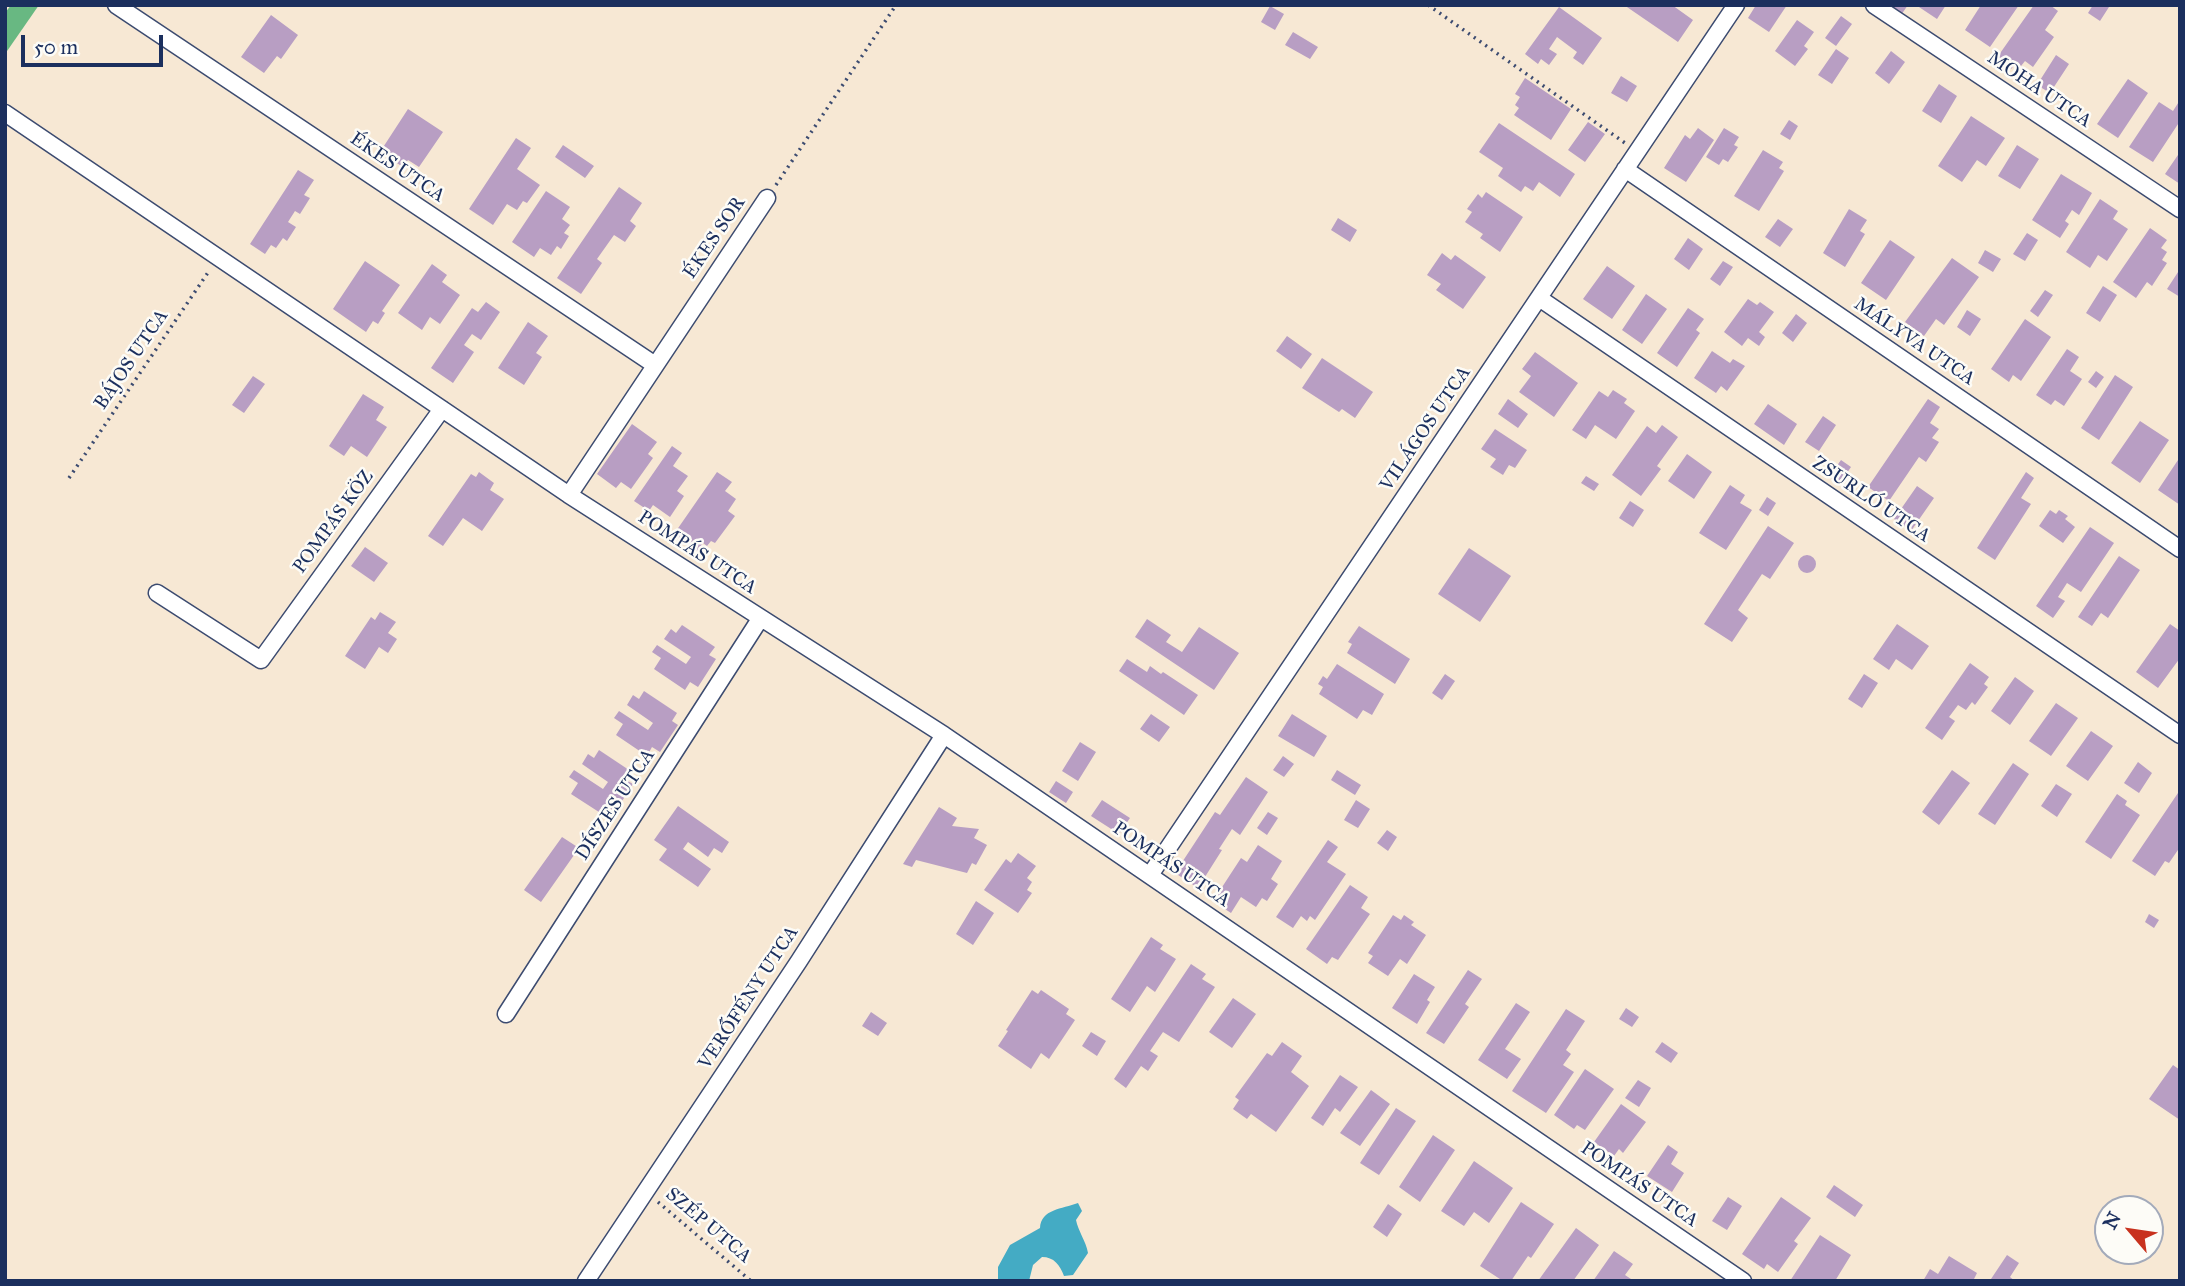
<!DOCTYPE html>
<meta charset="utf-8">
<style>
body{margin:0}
#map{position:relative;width:2185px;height:1286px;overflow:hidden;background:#f7e8d4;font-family:"IM FELL Great Primer",serif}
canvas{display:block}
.frame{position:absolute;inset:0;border:7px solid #1b2f5e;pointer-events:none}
.north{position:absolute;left:2094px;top:1195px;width:70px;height:70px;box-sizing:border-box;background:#fdfcf7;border:2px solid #a3aaba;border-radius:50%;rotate:299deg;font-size:19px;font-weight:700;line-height:28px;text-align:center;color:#1b2f5e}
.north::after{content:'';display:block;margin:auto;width:24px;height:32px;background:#c8321e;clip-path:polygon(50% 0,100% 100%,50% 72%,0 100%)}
.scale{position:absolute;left:21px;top:35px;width:142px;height:32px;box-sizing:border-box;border:4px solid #1b2f5e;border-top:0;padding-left:9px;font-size:21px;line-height:24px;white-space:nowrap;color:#1b2f5e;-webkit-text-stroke:5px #fdfcf7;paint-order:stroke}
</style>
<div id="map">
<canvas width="2185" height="1286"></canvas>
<div class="frame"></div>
<div class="north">N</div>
<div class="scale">50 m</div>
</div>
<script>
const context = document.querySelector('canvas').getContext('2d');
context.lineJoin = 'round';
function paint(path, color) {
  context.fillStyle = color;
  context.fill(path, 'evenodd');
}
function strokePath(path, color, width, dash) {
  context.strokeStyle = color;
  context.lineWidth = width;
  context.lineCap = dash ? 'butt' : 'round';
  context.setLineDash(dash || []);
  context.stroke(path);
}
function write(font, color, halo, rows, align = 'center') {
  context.font = font + ' "IM FELL Great Primer",serif';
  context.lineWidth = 5;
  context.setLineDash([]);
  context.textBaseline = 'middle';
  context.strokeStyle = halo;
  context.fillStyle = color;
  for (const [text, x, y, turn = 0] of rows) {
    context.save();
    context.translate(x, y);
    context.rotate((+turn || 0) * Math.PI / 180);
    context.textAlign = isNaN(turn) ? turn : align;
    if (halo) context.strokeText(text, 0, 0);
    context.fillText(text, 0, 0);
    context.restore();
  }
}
paint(new Path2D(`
 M11,5h28l-34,49v-41z`), '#68b882');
paint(new Path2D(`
 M1078,1203l4,8 -6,9c2,11 10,21 12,33l-15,22 -9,1c-4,-11 -10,-19 -22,-19l-9,8 -4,16h-31v-14l12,-22 30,-17c1,-19 22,-19 38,-25z`), '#44abc4');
paint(new Path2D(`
 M1624,5h48l21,15 -15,22z
 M1756,5h31l-18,27 -21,-14z
 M1894,5h14l-7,10 -9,-6z
 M1916,5h30l-9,14z
 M1981,5h38l-29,42 -25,-17z
 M2034,5h16l8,6 -13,19 9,7 -21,30 -8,-6 -4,5 -5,-3 -5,6 -15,-10z
 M2093,5l16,2 -9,14 -12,-8z
 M1270,6l14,8 -9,16 -14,-8z
 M1559,7l43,31 -19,27 -10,-7 4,-6 -20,-15 -8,12 8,5 -8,11 -8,-6 -3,5 -13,-10z
 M271,15l27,20 -17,24 -4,-3 -13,17 -23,-16z
 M1841,16l11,8 -16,22 -11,-8z
 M1797,20l17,12 -10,14 4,3 -13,17 -20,-15z
 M1293,32l25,15 -8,12 -25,-14z
 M1836,49l13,9 -17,26 -14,-9z
 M1891,51l14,11 -16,22 -14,-11z
 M2056,55l13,9 -19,29 -13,-8z
 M1621,76l16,10 -10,16 -16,-9z
 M1525,78l46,31 -20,31 -37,-25 5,-7 -4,-3 5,-8 -5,-3z
 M2128,79l20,14 -30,45 -21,-14z
 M1939,84l18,12 -16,27 -19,-12z
 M2180,100v21l-27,41 -24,-15 30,-45 14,9z
 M408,109l35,23 -24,35 -11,-7 -5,7 -23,-15z
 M1971,116l34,22 -19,28 -9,-6 -15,22 -24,-16z
 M1789,120l9,6 -8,14 -10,-6z
 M1588,122l17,12 -20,28 -17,-12z
 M1499,123l76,51 -15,23 -21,-15 -6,9 -8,-5 -4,6 -23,-16 5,-8 -24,-16z
 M1698,128l16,12 -28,42 -22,-14 21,-33 5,4z
 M1724,128l15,9 -5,8 4,2 -10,15 -5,-3 -4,6 -13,-8z
 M516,138l15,10 -14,21 23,16 -13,18 -4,-2 -6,9 -10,-6 -14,21 -24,-16z
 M563,145l31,21 -9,12 -30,-21z
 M2017,145l22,14 -19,30 -22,-13z
 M1763,150l20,12 -4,6 5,3 -25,40 -25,-15z
 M2180,152v32l-15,-10z
 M298,170l16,10 -10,15 6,3 -10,16 -5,-3 -7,11 8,5 -9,14 -4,-3 -7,10 -5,-3 -6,9 -15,-10z
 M2061,174l31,19 -13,22 -7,-5 -7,11 4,3 -9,14 -28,-18z
 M619,187l23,16 -12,18 6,5 -11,16 -11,-7 -17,24 5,4 -21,31 -24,-16z
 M546,191l24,16 -8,12 8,6 -6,8 5,3 -8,13 -4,-3 -6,9 -11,-7 -6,9 -22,-15z
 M1486,192l37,25 -23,35 -20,-14 3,-4 -18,-12 7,-10 -5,-3 11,-15 4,4z
 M2100,199l18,12 -5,8 15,10 -21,32 -9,-6 -8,13 -24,-16z
 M1849,209l18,11 -7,11 5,3 -20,33 -22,-14z
 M1338,218l19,12 -7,12 -19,-12z
 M1778,219l15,10 -13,18 -15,-10z
 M2150,228l17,12 -6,8 6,4 -5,8 5,3 -15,23 -5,-4 -11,16 -23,-16z
 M2027,233l11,7 -13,21 -12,-7z
 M1688,238l15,11 -14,21 -15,-11z
 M1890,240l25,17 -29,43 -25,-17z
 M1985,250l16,9 -8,13 -15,-9z
 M1442,253l9,7 4,-5 31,22 -23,32 -27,-19 5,-6 -14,-9z
 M1952,258l27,19 -35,48 -8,-6 -12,17 -19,-14z
 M365,261l35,24 -18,26 3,2 -7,11 -5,-3 -7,11 -33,-23z
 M1723,261l10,6 -13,19 -10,-7z
 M432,264l15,11 -5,7 18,13 -20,29 -10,-7 -8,13 -24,-17z
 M1607,266l28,20 -23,33 -29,-20z
 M2180,269v28l-13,-8z
 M2103,286l14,9 -17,27 -14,-9z
 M2045,290l8,5 -15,22 -8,-6z
 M1646,294l21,15 -25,35 -20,-14z
 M1748,299l9,6 3,-3 14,10 -15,20 6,5 -6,9 -11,-8 -6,8 -18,-14z
 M486,302l14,10 -19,28 -9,-6 -8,11 10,7 -21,31 -22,-15 41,-60 6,4z
 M1688,308l16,11 -8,11 4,3 -23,34 -20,-14z
 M1967,310l14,9 -11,17 -13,-9z
 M1796,314l11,9 -14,19 -11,-9z
 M2025,319l26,18 -30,44 -8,-6 -4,7 -18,-13z
 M528,322l20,14 -12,17 6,4 -18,28 -26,-17z
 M1287,336l25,18 -11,15 -25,-18z
 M2067,349l12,8 -9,14 12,8 -18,27 -9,-6 -4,5 -15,-10z
 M1712,351l18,12 3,-4 12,7 -18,25 -6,-5 -5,7 -22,-15z
 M1535,352l43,31 -24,34 -35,-25 12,-16 -9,-7z
 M1322,358l51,34 -18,26 -13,-9 -3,3 -37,-24z
 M2096,371l8,6 -8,11 -8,-6z
 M2115,375l18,12 -34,53 -18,-12z
 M253,376l12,8 -21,29 -12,-8z
 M1613,390l14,9 -3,4 11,8 -19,28 -21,-14 -9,14 -14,-9 27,-39 9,6z
 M363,394l21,13 -8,13 11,7 -20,30 -16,-11 -7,10 -15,-10z
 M1508,399l20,15 -10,14 -20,-14z
 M1928,399l12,8 -10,16 9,6 -7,9 7,4 -13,20 -7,-5 -30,44 -21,-14z
 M1768,404l29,20 -13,21 -30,-21z
 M1823,416l13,9 -17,26 -14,-9z
 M2140,421l29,19 -29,43 -29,-20z
 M632,424l25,18 -9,12 5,4 -22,31 -10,-7 -5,6 -19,-14z
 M1662,425l16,12 -21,29 4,3 -20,27 -29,-21 35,-49 9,7z
 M1495,429l32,21 -12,18 -6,-3 -6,10 -13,-8 6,-8 -15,-10z
 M672,446l10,7 -9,13 15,10 -11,15 7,5 -14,21 -17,-12 -4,6 -15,-10z
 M1687,454l25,18 -18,27 -26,-18z
 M2180,457v48l-22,-15z
 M1841,460l10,7 -11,16 -11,-6z
 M479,472l15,11 -4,7 14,9 -22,32 -19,-13 -20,28 -15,-10 43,-62 5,3z
 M717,472l15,10 -7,9 11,8 -8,12 7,5 -20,27 -4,-2 -4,5 -4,-3 -6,8 -23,-17z
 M2026,472l8,6 -13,20 10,6 -36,56 -18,-12z
 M1586,476l13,8 -5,7 -13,-8z
 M1730,485l15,10 -5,8 12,7 -26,40 -27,-17z
 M1917,486l17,12 -23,33 -17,-12z
 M1767,497l9,6 -8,13 -9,-6z
 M1630,501l14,9 -11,17 -14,-9z
 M2050,510l6,4 3,-4 9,6 -3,3 10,8 -12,16 -24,-17z
 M1768,526l26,17 -24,36 -8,-5 -24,36 10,8 -16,24 -28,-18z
 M2090,527l24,16 -33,49 -14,-9 -9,14 7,4 -12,17 -17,-12z
 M365,547l23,16 -14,19 -23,-16z
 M1469,548l42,28 -31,46 -42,-28z
 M1798 564a9 9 0 1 1 18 0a9 9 0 1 1-18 0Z
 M2119,556l21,14 -32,48 -7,-5 -9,13 -14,-9z
 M380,612l16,10 -8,11 9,6 -9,14 -9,-6 -14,22 -20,-13 26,-39 4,3z
 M1147,619l24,16 -5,7 16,10 17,-25 40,26 -25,37 -79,-53z
 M1897,624l32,22 -17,24 -16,-11 -7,11 -16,-11z
 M2170,624l10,7v27l-22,30 -22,-16z
 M682,625l33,22 -6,8 7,4 -18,28 -8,-5 -5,8 -31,-21 7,-11 -9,-6 5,-7 29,19 5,-7 -27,-18 7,-10 5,4z
 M1359,626l51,33 -15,25 -48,-31 5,-9 -4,-2z
 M1127,659l20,13 3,-6 11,8 2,-2 35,23 -14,20 -65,-44z
 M1970,663l19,14 -5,7 4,3 -13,18 -3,-3 -6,8 -8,-5 -9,12 6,4 -13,19 -17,-12z
 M1337,664l47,30 -12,21 -9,-5 -6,9 -38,-25 4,-7 -5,-3 5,-8 4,3z
 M1445,674l10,7 -13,19 -10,-7z
 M1864,674l14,9 -16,25 -14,-9z
 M2015,677l19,14 -24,34 -19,-14z
 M644,691l33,22 -5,8 6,4 -18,27 -8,-5 -5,9 -31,-21 7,-11 -9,-6 5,-7 29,19 5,-7 -26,-18 6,-10 6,4z
 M2056,703l22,15 -27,38 -22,-15z
 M1151,714l19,13 -11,15 -19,-13z
 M1292,714l35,22 -13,21 -36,-21z
 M2091,731l22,15 -25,35 -22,-15z
 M1080,742l16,10 -18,29 -16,-10z
 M599,750l33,22 -6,8 7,4 -18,28 -8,-6 -5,8 -31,-20 7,-11 -9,-6 5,-7 29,19 5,-7 -26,-18 6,-10 6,4z
 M1283,756l11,8 -10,13 -11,-7z
 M2138,762l14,11 -13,20 -15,-10z
 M2013,763l16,11 -34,51 -17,-11z
 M1337,770l24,15 -6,10 -24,-15z
 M1952,770l18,13 -31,42 -17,-13z
 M1246,777l22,15 -28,43 -8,-6 -13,20 3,1 -24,38 -23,-15 40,-61 5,3z
 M1056,781l17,11 -7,11 -17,-11z
 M2056,784l16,10 -15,23 -16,-11z
 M2180,790v57l-11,16 -4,-2 -10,15 -23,-15z
 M2117,794l10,7 -2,4 15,10 -29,44 -26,-17z
 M1102,800l28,18 -11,16 -28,-18z
 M1356,800l14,9 -12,19 -14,-8z
 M678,806l51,36 -7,11 -8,-5 -6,9 -20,-15 -5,7 28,20 -13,18 -39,-27 8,-11 -13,-9z
 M939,807l18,11 -5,8 27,3 -5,9 13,7 -11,20 -4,-2 -5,10 -51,-13 -4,7 -9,-3z
 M1268,812l10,6 -11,17 -10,-7z
 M1387,830l10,7 -9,14 -11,-8z
 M562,837l17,11 -38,54 -17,-12z
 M1328,840l10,7 -11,15 19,12 -31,46 -5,-4 -3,5 -6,-5 -8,12 -17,-11z
 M1258,845l24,16 -11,18 7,5 -11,17 -5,-3 -6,9 -15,-10 -10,16 -18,-12 28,-43 6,4z
 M1018,853l18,13 -9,12 5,4 -5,8 5,3 -14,20 -34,-23 22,-31 5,4z
 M1350,885l18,12 -7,11 9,6 -32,46 -6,-3 -5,7 -21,-15z
 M976,901l18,12 -21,32 -17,-11z
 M2149,914l10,6 -5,8 -9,-6z
 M1393,915l8,5 3,-5 10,7 -3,3 15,10 -19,29 -7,-5 -12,17 -20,-13 5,-7 -5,-3z
 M1151,937l12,8 -3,4 16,10 -21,33 -8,-6 -17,26 -19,-13z
 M1191,964l15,10 -4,5 13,8 -36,55 -16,-10 -13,19 8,5 -10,15 -7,-5 -15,22 -12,-9z
 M1468,970l14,9 -17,25 4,3 -25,37 -18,-11z
 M1414,974l21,13 -8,13 3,2 -13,22 -25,-16z
 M1032,990l6,4 3,-4 28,19 -3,5 9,6 -26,39 -8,-6 -10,16 -33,-23 10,-15 -2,-1z
 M1233,998l23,16 -24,34 -23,-16z
 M1516,1003l14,9 -25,37 16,10 -14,20 -29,-19z
 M1626,1008l13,9 -7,10 -13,-8z
 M1566,1009l19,12 -19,29 5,4 -8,11 11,7 -28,41 -34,-22z
 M871,1012l16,11 -9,13 -16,-10z
 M1091,1032l15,9 -9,15 -15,-10z
 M1282,1042l20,14 -11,16 18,14 -33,46 -25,-18 -4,5 -14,-10 6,-9 -4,-3 32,-44 5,3z
 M1662,1042l16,11 -7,10 -16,-11z
 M2173,1065l7,5v50l-31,-21z
 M1585,1069l29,20 -29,41 -8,-5 -3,4 -20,-14z
 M1340,1075l18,12 -18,25 -5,-4 -12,18 -12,-8z
 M1638,1080l13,8 -12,19 -14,-9z
 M1371,1090l19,14 -30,42 -20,-13z
 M1621,1104l25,18 -23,31 -4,-4 -5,7 -20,-14z
 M1396,1108l20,13 -37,54 -19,-12z
 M1433,1135l22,15 -35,52 -21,-15z
 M1668,1145l10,7 -7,12 13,9 -12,19 -25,-16z
 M1474,1161l39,27 -24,35 -15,-11 -10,14 -23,-15z
 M1834,1185l29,20 -8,12 -29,-20z
 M1728,1197l14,9 -15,24 -15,-9z
 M1781,1197l30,21 -17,23 4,3 -20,28 -11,-8 -3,5 -22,-15z
 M1521,1202l33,22 -23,34 -3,-2 -17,25h-8l-23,-15z
 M1388,1204l14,10 -15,23 -14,-10z
 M1576,1228l23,17 -26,36h-35z
 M1820,1235l31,20 -16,26h-45z
 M1614,1251l19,13 -8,11 9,6h-41z
 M2007,1255l12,8 -9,14 5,4h-22l-2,-2z
 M1949,1256l28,17 -4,8h-50l7,-12 8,5z`), '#b89ec3');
const street = new Path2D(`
 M116,5l539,360
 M1874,5l306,204
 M5,113l564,382 375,240 799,546
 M1625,169l555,380
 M1539,298l641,437
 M569,495l198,-297
 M157,593l104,67 181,-251
 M1150,875l586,-870
 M506,1014l254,-395
 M586,1281l213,-320 145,-226`);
strokePath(street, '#3c4b70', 19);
strokePath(new Path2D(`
 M1428,5l197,138
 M776,185l120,-180
 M69,478l140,-207
 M658,1202l93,79`), '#3c4b70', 3.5, [2, 5]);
strokePath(street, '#fff', 16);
write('19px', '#1b2f5e', '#fdfcf7', [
 ["MOHA UTCA",2039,90,34],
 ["ÉKES UTCA",397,168,34],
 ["ÉKES SOR",715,238,-56],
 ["MÁLYVA UTCA",1914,342,34],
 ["BÁJOS UTCA",132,360,-56],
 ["VILÁGOS UTCA",1426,429,-56],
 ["ZSURLÓ UTCA",1871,500,34],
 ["POMPÁS KÖZ",334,522,-54],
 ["POMPÁS UTCA",697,553,33],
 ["DÍSZES UTCA",616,805,-57],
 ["POMPÁS UTCA",1171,865,34],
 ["VERŐFÉNY UTCA",749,998,-57],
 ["POMPÁS UTCA",1639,1185,34],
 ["SZÉP UTCA",708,1226,40]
]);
</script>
